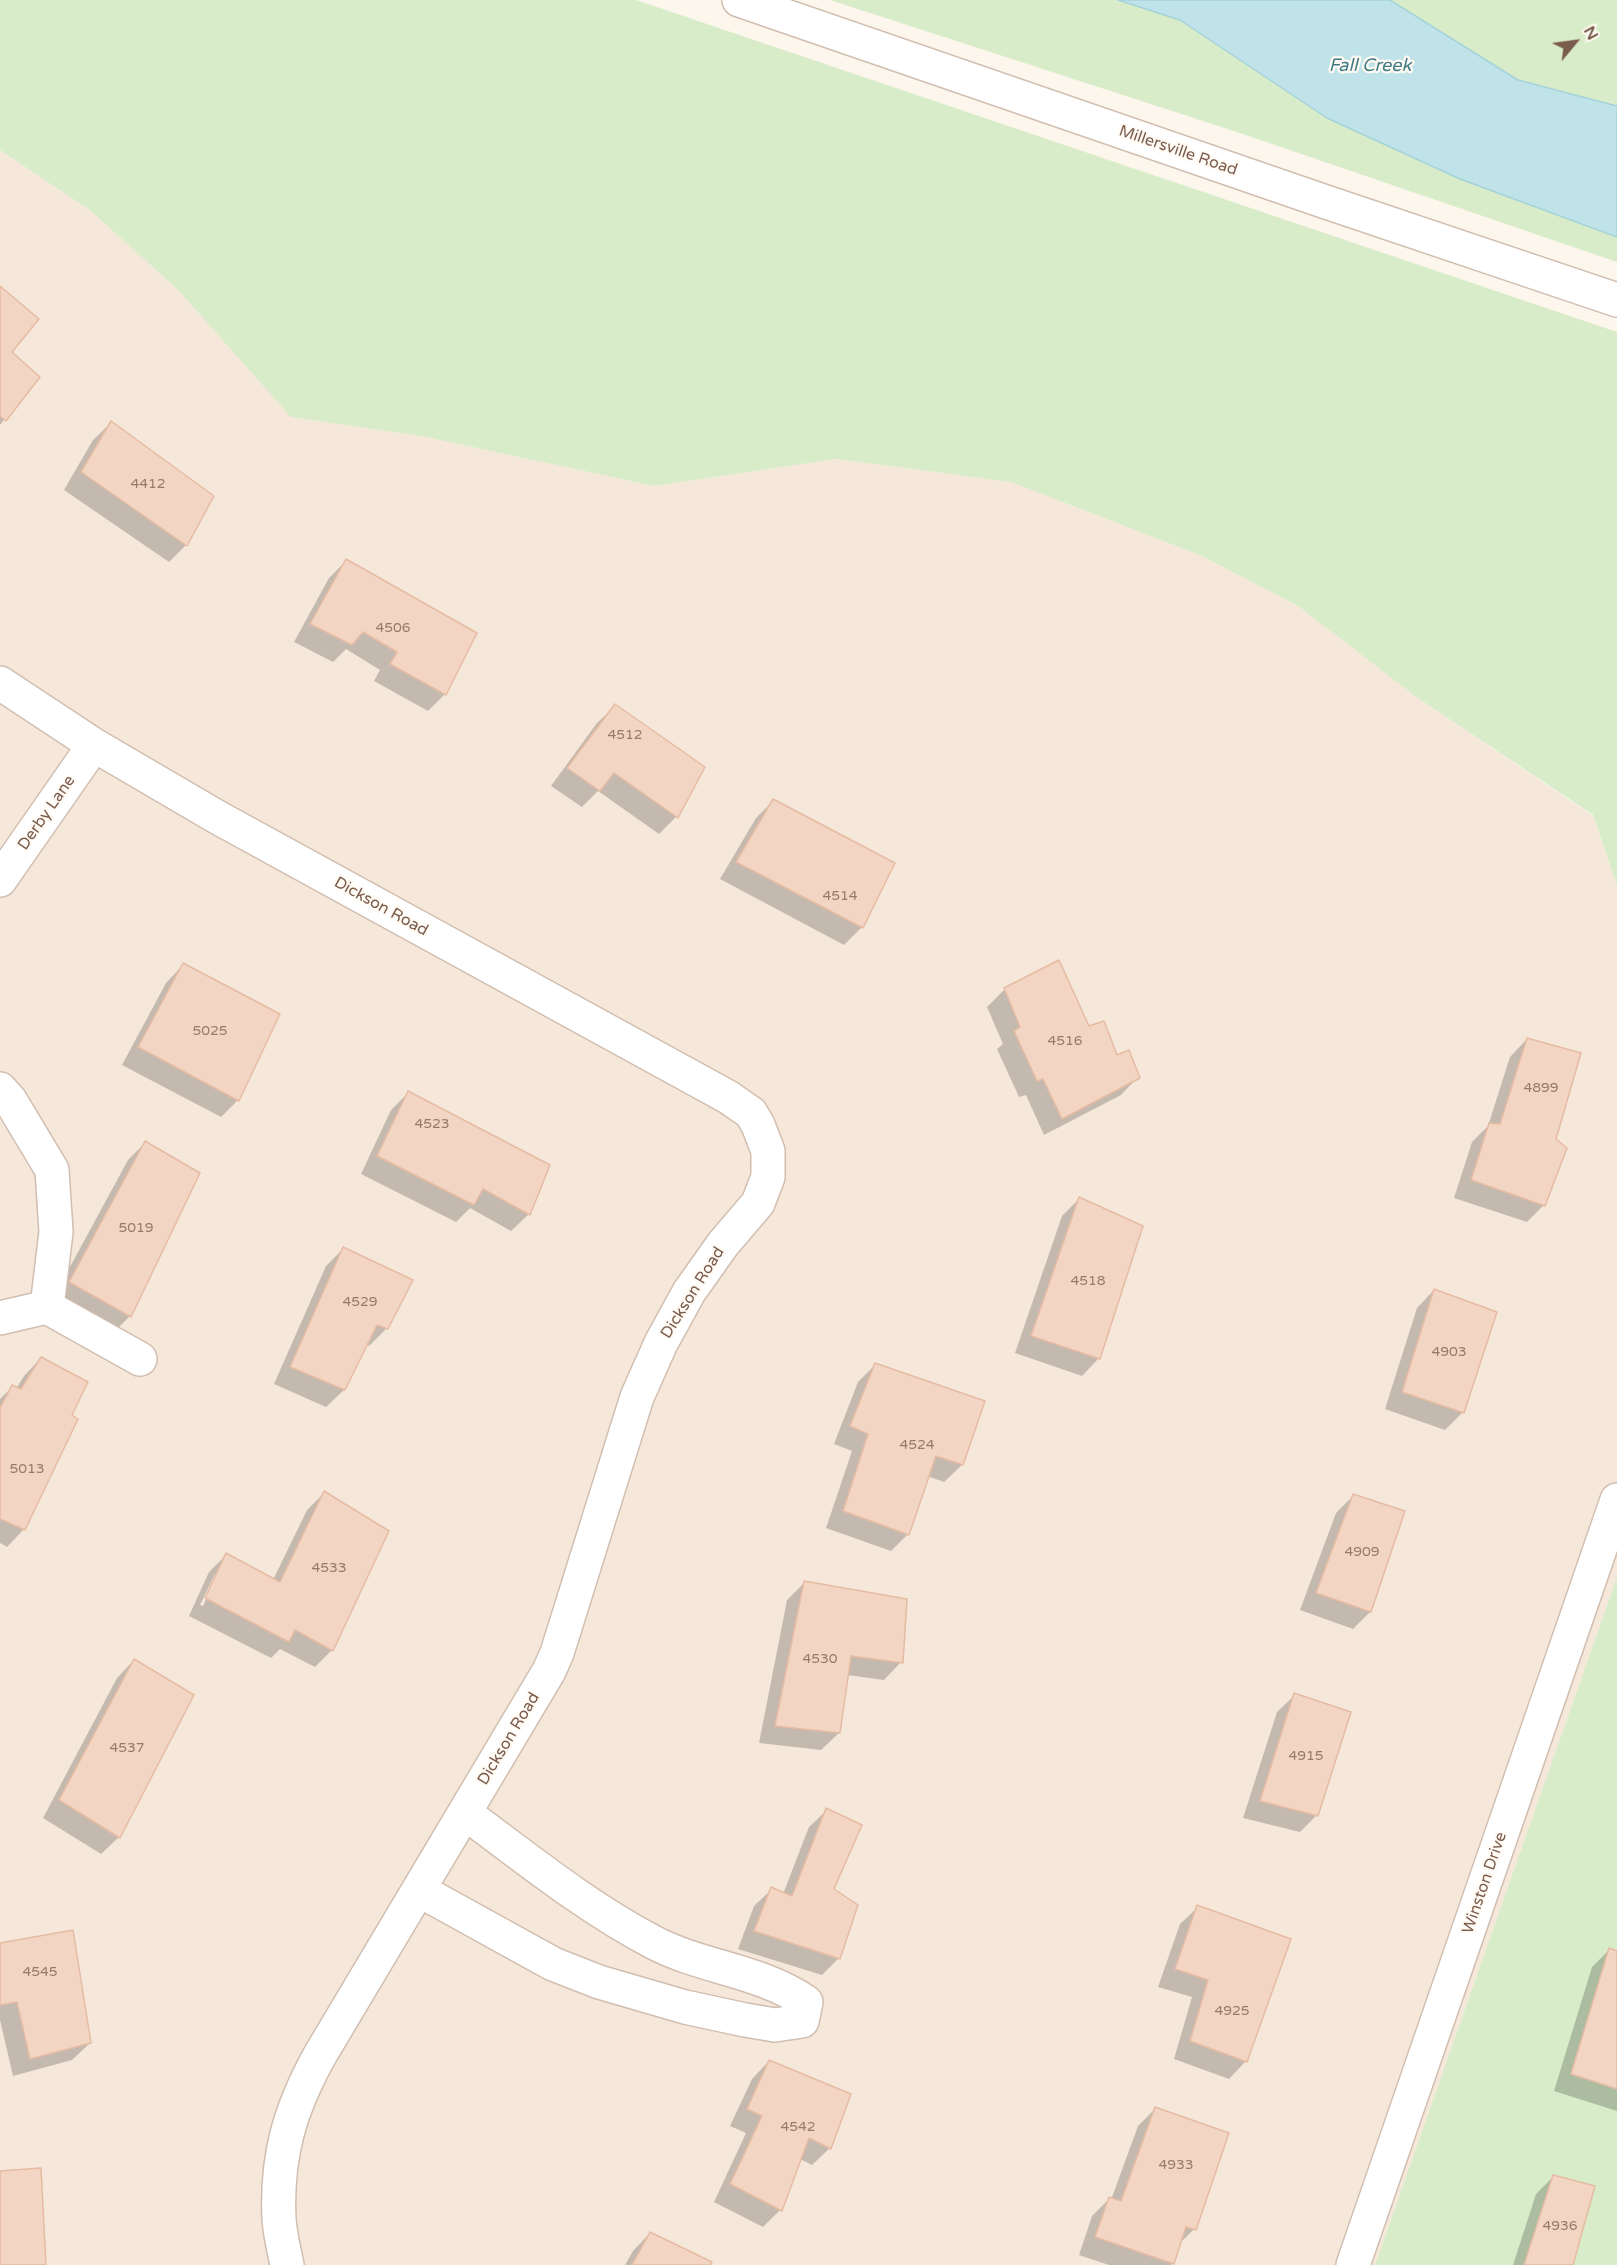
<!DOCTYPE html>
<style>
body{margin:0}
#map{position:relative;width:1617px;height:2265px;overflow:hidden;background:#fdf6ec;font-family:"Varela Round",sans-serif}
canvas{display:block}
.north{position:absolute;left:1545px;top:12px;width:60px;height:60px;-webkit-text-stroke:4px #fffaf3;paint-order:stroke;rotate:61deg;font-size:16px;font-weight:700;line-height:24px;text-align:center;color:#7a5c4d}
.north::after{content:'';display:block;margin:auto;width:21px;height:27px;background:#7a5c4d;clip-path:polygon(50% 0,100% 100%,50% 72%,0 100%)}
</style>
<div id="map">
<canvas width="1617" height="2265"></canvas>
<div class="north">N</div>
</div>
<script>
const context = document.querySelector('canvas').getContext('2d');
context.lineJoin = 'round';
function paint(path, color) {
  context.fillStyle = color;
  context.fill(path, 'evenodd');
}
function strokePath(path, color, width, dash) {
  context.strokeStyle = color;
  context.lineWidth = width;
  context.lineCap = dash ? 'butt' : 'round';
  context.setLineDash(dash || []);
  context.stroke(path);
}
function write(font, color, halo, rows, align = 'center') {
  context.font = font + ' "Varela Round",sans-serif';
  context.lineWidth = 4.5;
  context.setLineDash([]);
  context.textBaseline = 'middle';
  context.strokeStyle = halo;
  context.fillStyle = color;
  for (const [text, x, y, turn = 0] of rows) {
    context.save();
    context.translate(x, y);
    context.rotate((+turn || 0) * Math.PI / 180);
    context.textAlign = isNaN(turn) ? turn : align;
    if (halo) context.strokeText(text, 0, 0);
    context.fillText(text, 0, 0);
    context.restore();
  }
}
paint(new Path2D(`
 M0,150l91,61 88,80 113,126 129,19 233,50 182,-27 175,23 191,74 96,50 117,90 178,120 24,70v691l-242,688h-1375z`), '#f5e8da');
paint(new Path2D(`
 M0,0h636l981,332v554l-24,-71 -178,-119 -117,-90 -96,-50 -191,-74 -175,-23 -182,27 -233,-50 -130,-19 -112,-126 -88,-80 -91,-61z
 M830,0h288l62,20 147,98 133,61 157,58v25l-377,-129z
 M1390,0h227v106l-99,-26z
 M1617,1577v688h-242z`), '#d8ecc9');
const water = new Path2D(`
 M1118,0h272l128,80 99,26v131l-157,-58 -133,-61 -147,-98z`);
paint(water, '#bfe3e8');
strokePath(water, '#a5d3da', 1.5);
paint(new Path2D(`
 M0,288l9,64 29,25 -38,48z
 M111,423l75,122 -17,17 -105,-72 29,-50z
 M346,561l99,133 -17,17 -54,-30 6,-11 -34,-21 -13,13 -39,-20 35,-64z
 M615,706l61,111 -17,17 -61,-43 -16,16 -31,-21 46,-63z
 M773,801l120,63 -32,64 -17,17 -124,-66 36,-61z
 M1058,962l31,65 49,50 -17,18 -77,40 -18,-40 -7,2 -22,-48 6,-5 -16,-37 17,-17z
 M183,965l55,135 -17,17 -99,-52 44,-82z
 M1527,1039l27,101 -10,65 -17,17 -73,-24 18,-56 16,-16 22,-69z
 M408,1093l121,121 -18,17 -41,-23 -14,14 -95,-48 30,-64z
 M145,1143l-15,173 -17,17 -61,-33 76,-140z
 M1079,1199l20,159 -17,18 -67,-23 47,-137z
 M344,1248l43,80 -18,18 -3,-2 -22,46 -18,17 -52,-23 52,-118z
 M1434,1290l29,122 -18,18 -60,-21 32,-101z
 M41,1358l29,58 -46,113 -17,18 -7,-4v-144l12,-12 4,2 8,-13z
 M875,1365l108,37 -21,63 -18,17 -17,-6 -19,58 -17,17 -65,-23 26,-77 -18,-7 24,-62z
 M324,1493l8,157 -17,17 -35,-18 -9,9 -82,-42 20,-44 17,-17 47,25 34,-70zM215,1574h3l-15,32 -3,-1z
 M1353,1496l17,116 -17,17 -53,-19 36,-97z
 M804,1583l97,79 -17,18 -37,-5 -8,58 -18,17 -62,-7 28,-143z
 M134,1660l-15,177 -18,17 -58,-36 74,-140z
 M1295,1695l22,120 -17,17 -57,-14 34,-106z
 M827,1810l5,79 7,69 -17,17 -84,-26 16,-43 18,-17 11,5 26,-67z
 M1198,1907l48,154 -17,18 -55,-20 18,-62 -34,-10 22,-63z
 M0,1944l90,99 -18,17 -59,16 -13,-56z
 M1609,1950l8,3v158l-63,-20 38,-124z
 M769,2061l61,87 -18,17 -12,-6 -20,51 -17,17 -49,-25 32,-69 -16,-7 22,-47z
 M1155,2109l39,120 -15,15 -8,21h-62l-30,-10 13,-39 17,-17 2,1 27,-74z
 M1553,2177l18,88h-58l23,-71z
 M650,2233l59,32h-84l8,-14z`), '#0003');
const building = new Path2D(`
 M0,286l39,33 -27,33 28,25 -34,44 -6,-5z
 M111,421l103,75 -27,50 -106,-74z
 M346,559l131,74 -31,62 -56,-31 7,-12 -34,-20 -11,13 -42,-21z
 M615,704l90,63 -27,51 -64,-45 -14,18 -33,-23z
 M773,799l122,64 -32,65 -127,-66z
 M1059,960l30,66 15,-5 13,34 12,-5 11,28 -78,41 -19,-40 -6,2 -23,-50 6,-4 -16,-39z
 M183,963l97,51 -41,87 -101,-54z
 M1527,1038l54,15 -25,86 11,9 -22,58 -74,-26 18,-57 11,1z
 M408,1091l142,74 -20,50 -47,-26 -9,16 -97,-49z
 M145,1141l55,32 -69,144 -62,-35z
 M1079,1197l64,29 -43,133 -69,-23z
 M343,1247l70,33 -25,49 -11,-4 -32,65 -55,-23z
 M1434,1289l63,23 -33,101 -62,-21z
 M41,1357l47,25 -16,33 6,4 -53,111 -25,-11v-111l12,-23 9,4z
 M875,1363l110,38 -22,64 -27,-9 -27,79 -66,-24 25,-77 -18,-8z
 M324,1491l65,40 -56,120 -38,-21 -6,12 -84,-44 21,-45 54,29z
 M1353,1494l52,17 -34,101 -55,-19z
 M804,1581l103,18 -4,64 -52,-7 -11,77 -65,-7z
 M134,1659l60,36 -74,143 -61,-38z
 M1294,1693l57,19 -33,104 -58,-15z
 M826,1808l36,17 -28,64 24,16 -18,54 -86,-28 17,-44 21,9z
 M1197,1905l94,34 -44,123 -57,-21 18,-61 -33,-11z
 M73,1930l18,113 -61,16 -13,-57 -17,3v-62z
 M1609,1948l8,3v138l-46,-15z
 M769,2060l82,34 -20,55 -22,-11 -27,73 -52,-27 32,-68 -15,-7z
 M1155,2107l74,26 -33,97 -10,-3 -12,37 -79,-27 14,-40 12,4z
 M41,2168l5,97h-46v-94z
 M1553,2175l42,11 -22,79h-49z
 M650,2232l62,30 -2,3h-78z`);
paint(building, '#f3d5c3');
strokePath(building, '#e6bba3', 1.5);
const minor = new Path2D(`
 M739,0l587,202 291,98
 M0,683l94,62 123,72 511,280 23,16 7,12 10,26v26l-10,26 -35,41 -34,48 -28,51 -24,54 -80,256 -8,18 -229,384c-30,54 -44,101 -41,164 1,15 5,31 8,46
 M0,880l94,-135
 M0,1089l10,11 42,70 4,62 -9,75 93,52
 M0,1318l47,-11
 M419,1890l134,74 46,18 86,25 60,13 30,5 27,-4 4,-19c-46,-32 -104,-34 -153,-60 -67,-35 -127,-84 -188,-129
 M1353,2265l264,-765`);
strokePath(minor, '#d1beb0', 36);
strokePath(minor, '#fff', 33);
write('14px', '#987a6a', null, [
 ["4412",148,484],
 ["4506",393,628],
 ["4512",625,735],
 ["4514",840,896],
 ["5025",210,1031],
 ["4516",1065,1041],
 ["4899",1541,1088],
 ["4523",432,1124],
 ["5019",136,1228],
 ["4518",1088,1281],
 ["4529",360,1302],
 ["4903",1449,1352],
 ["4524",917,1445],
 ["5013",27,1469],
 ["4909",1362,1552],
 ["4533",329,1568],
 ["4530",820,1659],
 ["4537",127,1748],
 ["4915",1306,1756],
 ["4545",40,1972],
 ["4925",1232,2011],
 ["4542",798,2127],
 ["4933",1176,2165],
 ["4936",1560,2226]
]);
write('16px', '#7a5c4d', '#fffaf3', [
 ["Millersville Road",1178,151,19],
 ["Derby Lane",47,813,-55],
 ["Dickson Road",381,907,29],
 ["Dickson Road",693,1293,-58],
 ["Dickson Road",509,1739,-59],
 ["Winston Drive",1485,1883,-71]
]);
write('italic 18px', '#437c86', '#fffaf3', [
 ["Fall Creek",1370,66]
]);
</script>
